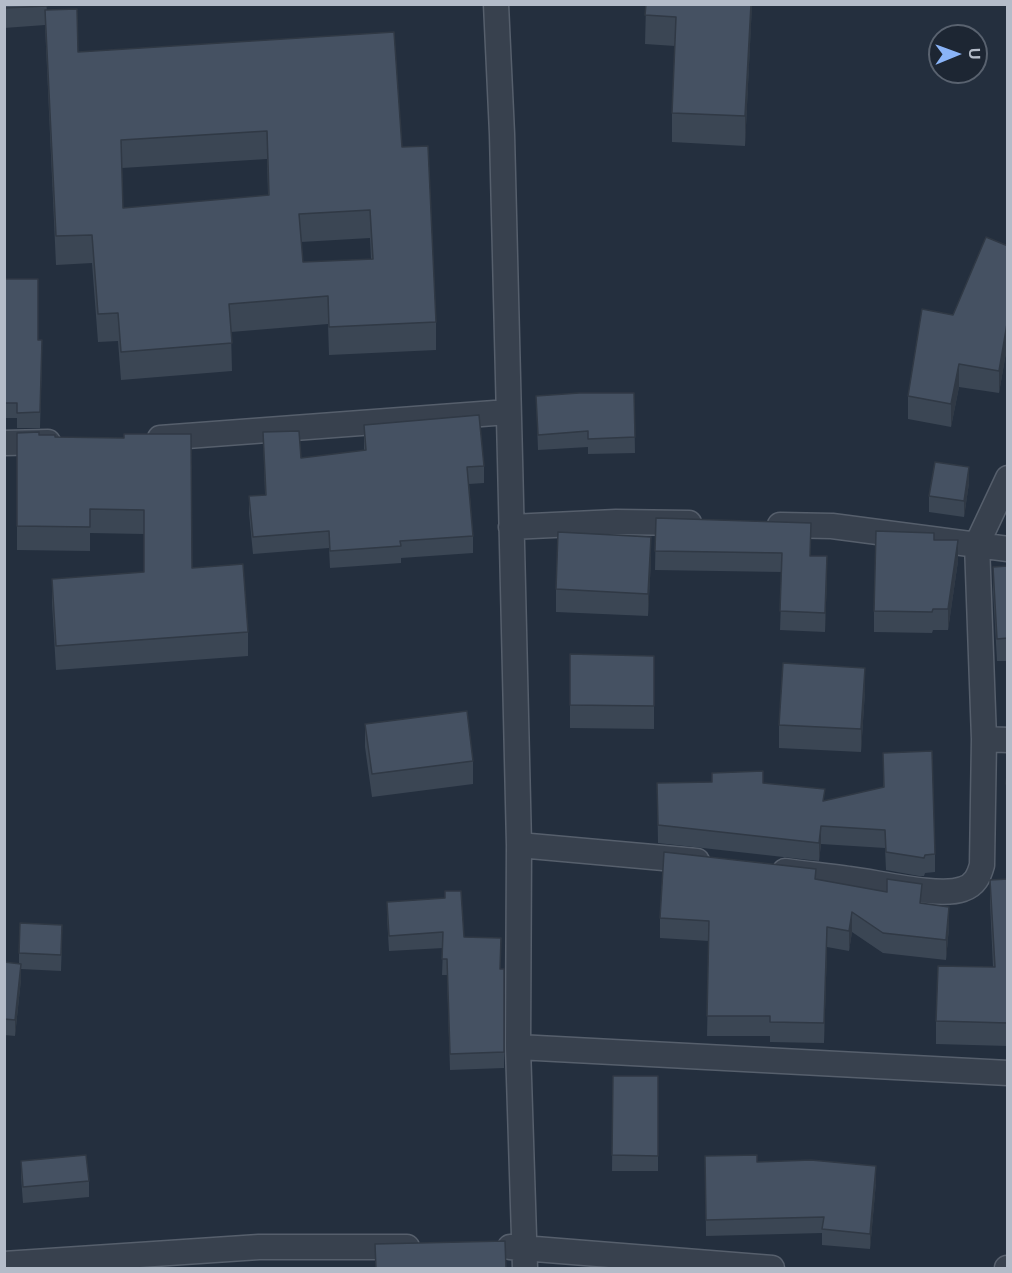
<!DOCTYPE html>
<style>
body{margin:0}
#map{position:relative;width:1012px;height:1273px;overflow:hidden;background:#242f3e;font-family:Arial,sans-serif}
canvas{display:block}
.frame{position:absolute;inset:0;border:6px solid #b4bcc9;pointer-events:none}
.north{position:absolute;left:928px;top:24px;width:60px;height:60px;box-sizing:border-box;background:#1d2633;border:2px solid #59626f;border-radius:50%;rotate:89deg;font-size:16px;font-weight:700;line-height:24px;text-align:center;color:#b4bcc9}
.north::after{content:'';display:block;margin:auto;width:21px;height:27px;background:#8ab4f8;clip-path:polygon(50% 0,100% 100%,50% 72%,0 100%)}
</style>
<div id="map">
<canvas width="1012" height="1273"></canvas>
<div class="frame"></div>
<div class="north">U</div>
</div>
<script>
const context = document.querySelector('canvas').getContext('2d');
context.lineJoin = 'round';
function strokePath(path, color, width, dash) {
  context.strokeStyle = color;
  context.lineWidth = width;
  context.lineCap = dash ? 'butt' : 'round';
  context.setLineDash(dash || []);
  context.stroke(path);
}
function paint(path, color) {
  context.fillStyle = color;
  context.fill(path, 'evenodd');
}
const minor = new Path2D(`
 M496,4l6,130 8,325 9,386 -1,202 7,221
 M160,438l348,-26
 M4,443l44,-1
 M780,525l52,1 176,23
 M511,527l105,-5 73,1
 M984,739l24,1
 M519,845l178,16
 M785,871c21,3 43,5 64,8 28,3 90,19 114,10 12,-4 16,-13 19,-24l2,-126 -7,-195 31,-66
 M518,1047l490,26
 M510,1247l262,21
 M4,1264l255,-17h148
 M1007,1268h1`);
strokePath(minor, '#565f6c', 27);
strokePath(minor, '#38414e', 24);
paint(new Path2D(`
 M4,4h42l1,6 31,42 324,95 34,175v28l-107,5 -1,-31 -97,8 1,39 -111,9 -3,-39 -20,1 -6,-79 -36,2 -11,-240 -41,3zM267,159l1,36 -145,13 -1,-40zM370,238l1,21 -68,3 -2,-20z
 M646,4h106l-7,142 -73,-4v-29l3,-67 -30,-2z
 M1008,246v95l-9,52 -40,-6 -8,40 -43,-8v-23l45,-81z
 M4,279l38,77 -2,72h-23v-10h-13z
 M634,393l1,60 -47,1v-7l-50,3 -2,-54z
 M364,425l120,41v17l-15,1 4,52v17l-72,5v5l-71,5 -1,-20 -76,6 -4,-41v-17l16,-1 -2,-63 38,26 63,-7z
 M17,433l38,4 69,1 68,130 56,64v24l-192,14 -4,-67v-24l92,-7v-38l-54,-1v18l-73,-1z
 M969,483l-5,34 -35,-5v-16z
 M656,518l155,38 16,19 -2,57 -45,-2 2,-58 -127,-2z
 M934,540l24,21 -10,69h-15l-1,3 -58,-1v-21z
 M651,560l-3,56 -92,-4v-23z
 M1008,566v95h-11l-4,-71v-23z
 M570,654l84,2v73l-84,-1z
 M865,691l-4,61 -82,-4v-23z
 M365,724l108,37v23l-101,13 -7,-50z
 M883,753l52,101v18l-10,1 -1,3h-5l-33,-6 -1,-22 -64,-4 -2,17 -161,-18 -1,-60h106l62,18 58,-14z
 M1008,766v33h-2v-15z
 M1008,879v167l-72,-2v-23l57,-54 -3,-64v-23z
 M816,880l106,24 27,23 -3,33 -63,-7 -31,-21 -3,19 -22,-4 -3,96 -54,-1v-6h-63l2,-95 -49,-3v-20z
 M387,902l77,35 36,32h4v99l-54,2 -3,-95h-5l1,-27 -54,3 -2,-34z
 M62,941l-1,30 -40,-2v10l-6,57 -11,-1v-73l15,2v-11z
 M613,1076h45v95h-46z
 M705,1156l52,6 119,20 -6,67 -48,-4v-12l-116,3z
 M21,1161l68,20v16l-66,6 -2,-26z`), '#3b4654');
paint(new Path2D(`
 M751,4h1l-7,142v-30z
 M1008,318v23l-9,52v-22z
 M959,364v23l-8,40v-23z
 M969,467v16l-5,34v-16z
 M651,537v23l-3,56v-22z
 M958,540v21l-10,69v-21z
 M827,556v19l-2,57v-19z
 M865,668v23l-4,61v-23z
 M821,826v18l-2,17v-18z
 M949,907v20l-3,33v-20z
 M852,912v20l-3,19v-20z
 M827,927v20l-3,96v-20z
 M21,964v15l-6,57v-16z
 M876,1166v16l-6,67v-15z`), '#303945');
const building = new Path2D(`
 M4,4h42l1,2 -43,2z
 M646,4h105l-6,112 -73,-3 4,-96 -31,-2z
 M77,9l1,43 316,-20 8,115 26,-1 8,176 -107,5 -1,-31 -99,8 3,39 -111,9 -3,-39 -20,1 -6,-79 -36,1 -11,-226zM267,131l2,64 -146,13 -2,-68zM370,210l3,49 -70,3 -4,-48z
 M986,237l22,9v72l-9,53 -40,-7 -8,40 -43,-8 14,-87 31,6z
 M4,279h34v61h4l-2,72 -23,1v-10h-13z
 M579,393h55l1,44 -47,2v-8l-50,4 -2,-39z
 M479,415l5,51 -17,1 6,69 -73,5 1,5 -71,5 -1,-20 -76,6 -4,-41 17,-1 -3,-63 36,-1 2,27 65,-8 -2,-25z
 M39,432v3h16v2l69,1v-4h67l1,134 51,-4 5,68 -192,14 -4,-67 92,-7v-62l-54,-1v18l-73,-1v-93z
 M935,462l34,5 -5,34 -35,-5z
 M656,518l155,5 -1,33h17l-2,57 -45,-2 2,-58 -127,-2z
 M876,531l58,2v7h24l-10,69h-15l-1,3 -58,-1z
 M558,532l93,5 -3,57 -92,-5z
 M1008,566v72l-11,1 -4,-72z
 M570,654l84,2v50l-84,-1z
 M783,663l82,5 -4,61 -82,-4z
 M467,711l6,50 -101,13 -7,-50z
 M932,751l3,103 -10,1 -1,3 -38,-6 -1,-22 -64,-4 -2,17 -161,-18 -1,-42 55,-1v-9l51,-2v12l62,6 -2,12 61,-14 -1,-34z
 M1008,766v18h-2z
 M664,852l152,17 -1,10 72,13v-13l35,5 -2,19 29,4 -3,33 -63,-7 -31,-21 -3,19 -22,-4 -3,96 -54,-1v-6h-63l2,-95 -49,-3z
 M1008,879v144l-72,-2 2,-55 57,1 -5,-87z
 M445,891h16l3,46 37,1 -1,31h4v83l-54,2 -3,-95h-5l1,-27 -54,4 -2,-34 58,-4z
 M20,923l42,2 -1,30 -42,-2z
 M4,962l17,2 -6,56 -11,-1z
 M613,1076h45v80l-46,-1z
 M86,1155l3,26 -66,6 -2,-26z
 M757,1155v7l54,-2 65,6 -6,68 -48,-5 2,-12 -118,3 -1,-64z
 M505,1241l1,28h-130l-1,-25z`);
paint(building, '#455162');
strokePath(building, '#303945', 1.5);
</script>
